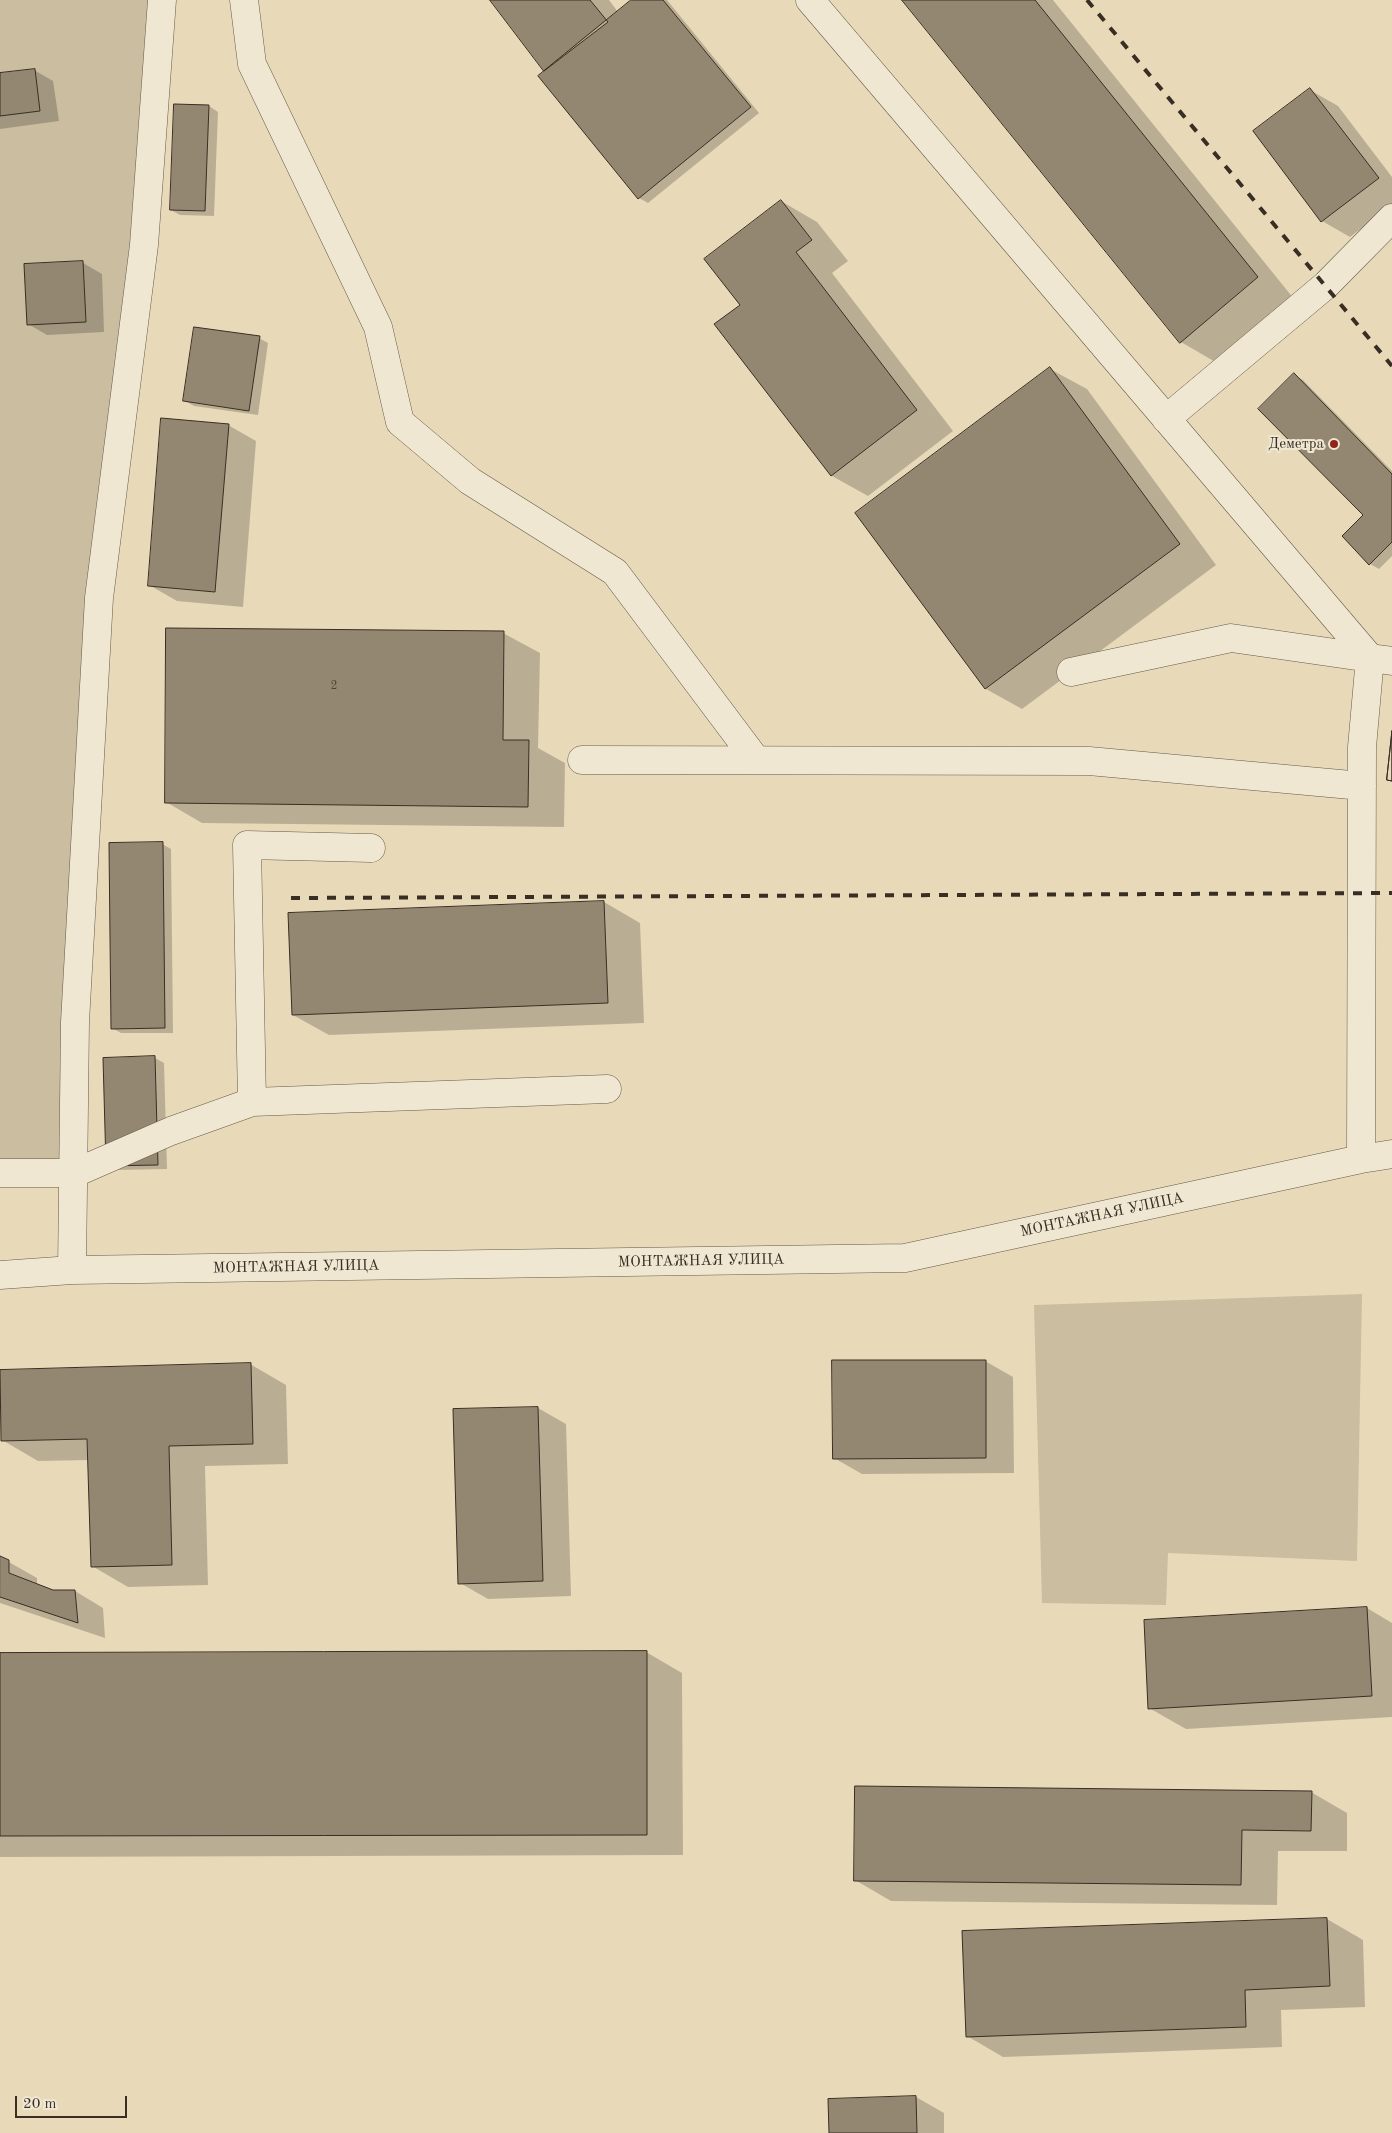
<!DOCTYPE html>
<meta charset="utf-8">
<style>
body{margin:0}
#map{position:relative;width:1392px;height:2133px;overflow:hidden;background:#e8dab9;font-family:"Old Standard TT",serif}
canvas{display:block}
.scale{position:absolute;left:15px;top:2096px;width:112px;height:22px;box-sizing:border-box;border:2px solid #382e24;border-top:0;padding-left:6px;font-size:15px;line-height:18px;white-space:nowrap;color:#382e24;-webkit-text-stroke:4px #f0e7d2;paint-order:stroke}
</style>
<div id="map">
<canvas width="1392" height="2133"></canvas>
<div class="scale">20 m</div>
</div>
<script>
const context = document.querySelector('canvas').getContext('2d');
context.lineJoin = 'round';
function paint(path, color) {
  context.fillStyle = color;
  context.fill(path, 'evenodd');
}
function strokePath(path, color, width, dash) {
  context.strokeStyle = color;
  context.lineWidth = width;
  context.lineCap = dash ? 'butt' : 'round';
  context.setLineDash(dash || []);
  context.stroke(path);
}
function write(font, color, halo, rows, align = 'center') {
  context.font = font + ' "Old Standard TT",serif';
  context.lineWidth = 4;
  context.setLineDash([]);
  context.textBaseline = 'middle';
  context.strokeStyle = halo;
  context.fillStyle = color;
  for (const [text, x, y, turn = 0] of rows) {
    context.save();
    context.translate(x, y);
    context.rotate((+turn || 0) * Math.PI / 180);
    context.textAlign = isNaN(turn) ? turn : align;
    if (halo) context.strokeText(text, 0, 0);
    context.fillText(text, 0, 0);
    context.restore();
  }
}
paint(new Path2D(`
 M0,0h150l-75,1173 -75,1z
 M1362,1294l-5,267 -189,-8 -2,52 -124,-2 -8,-298z`), '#cabda0');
paint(new Path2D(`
 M491,0h118l9,12 15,-12h34l92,113 -111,90 -9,-5z
 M904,0h149l241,299 -77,64 -36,-21z
 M34,70l19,11 6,40 -59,8v-54z
 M1310,90l28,16 54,71v28l-42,32 -28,-16z
 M209,106l9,6 -4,104 -34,-1 -9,-5z
 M781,201l36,21 31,39 -16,12 121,158 -85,65 -36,-20 -116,-152 25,-19z
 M83,263l19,11 2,58 -57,3 -19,-11z
 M259,338l9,5 -10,72 -64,-9 -9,-5z
 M1050,369l37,20 129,176 -194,144 -36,-20z
 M1294,375l9,5 89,91v85l-13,13 -9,-5 -6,-49z
 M228,425l28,16 -13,166 -66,-6 -28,-16z
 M503,633l37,20 -2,95 27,15 -1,64 -362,-4 -36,-21z
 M162,844l9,5 2,184h-52l-9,-5z
 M604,902l36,21 4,100 -315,12 -36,-20z
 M155,1058l9,5 3,106 -51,1 -9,-5z
 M985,1361l28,16 1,96 -152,1 -28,-16z
 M250,1364l36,21 2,79 -83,2 3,119 -80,2 -36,-21 -3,-106 -51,1 -36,-21 -2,-62z
 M538,1408l28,16 5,172 -83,3 -28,-16z
 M0,1557l37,21v7l16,6h22l28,17 2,30 -105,-35z
 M1367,1608l25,15v94l-206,12 -37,-21z
 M646,1652l36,21 1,182 -683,2v-203z
 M1311,1792l36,21v38h-69l-1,54 -386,-4 -36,-21z
 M1327,1919l36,21 2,67 -84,3 1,37 -279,10 -36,-21z
 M916,2097l28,16v20h-114z`), '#0003');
const building = new Path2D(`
 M490,0h100l18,22 -64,49z
 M631,0h32l88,107 -113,92 -100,-123z
 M902,0h133l223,277 -78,66z
 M35,69l5,42 -40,5v-43z
 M1310,88l69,90 -58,44 -68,-91z
 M174,104l35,1 -4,106 -35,-1z
 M781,200l31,40 -16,12 121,158 -86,66 -117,-152 26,-19 -36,-46z
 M83,261l3,61 -59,3 -3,-61z
 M194,327l66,9 -11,75 -66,-10z
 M1050,367l130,177 -195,145 -130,-176z
 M1294,373l98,101v68l-23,23 -27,-29 21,-21 -105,-106z
 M161,418l68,6 -14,168 -67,-6z
 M166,628l338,3 -1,109h26l-1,67 -363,-4z
 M1392,731v50l-5,-1z
 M1392,731v50l-5,-1z
 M163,842l2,186 -54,1 -2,-186z
 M604,901l4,102 -316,12 -4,-102z
 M155,1056l3,109 -52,1 -3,-108z
 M832,1360h154v98l-153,1z
 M251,1363l2,81 -84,2 3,119 -81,2 -4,-128 -86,2 -1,-71z
 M538,1407l5,174 -85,3 -5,-175z
 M0,1556l9,4v13l44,17h22l3,33 -78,-26z
 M1367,1607l5,89 -224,13 -4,-89z
 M647,1651v184l-647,1v-183z
 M855,1786l457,5 -1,40 -69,-1 -1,55 -387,-4z
 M1327,1918l3,68 -85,4 1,37 -280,10 -4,-106z
 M916,2096l1,37h-88l-1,-34z`);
paint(building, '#948771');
strokePath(building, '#382e24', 1);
const minor = new Path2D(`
 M244,0l8,64 126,263 22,95 70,59 145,91 141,188
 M810,0l560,658
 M1166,419l160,-134 66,-67
 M1071,672l160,-34 139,20
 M582,760l507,1 273,25
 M371,848l-124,-3 5,257 355,-13
 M1361,1159l1,-412 8,-89 22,3
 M0,1173h75l96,-42 81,-29
 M72,1270l3,-248 24,-424 45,-353 18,-245
 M0,1275l72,-5 833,-12 456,-99 31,-5`);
strokePath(minor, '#645949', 29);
strokePath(minor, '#f0e7d2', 28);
strokePath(new Path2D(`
 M1087,0l305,366
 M291,898l1101,-5`), '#382e24', 4, [9, 9]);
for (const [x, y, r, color] of [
 [1334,444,5,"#8f2418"]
]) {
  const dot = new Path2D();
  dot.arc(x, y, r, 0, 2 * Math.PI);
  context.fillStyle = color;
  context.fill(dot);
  strokePath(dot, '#f0e7d2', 2);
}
write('12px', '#4f4437', null, [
 ["2",334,686]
]);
write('15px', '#382e24', '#f0e7d2', [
 ["Деметра",1324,444]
], 'right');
write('15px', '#382e24', '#f0e7d2', [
 ["МОНТАЖНАЯ УЛИЦА",1102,1215,-12],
 ["МОНТАЖНАЯ УЛИЦА",701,1261,-1],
 ["МОНТАЖНАЯ УЛИЦА",296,1267,-1]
]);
</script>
